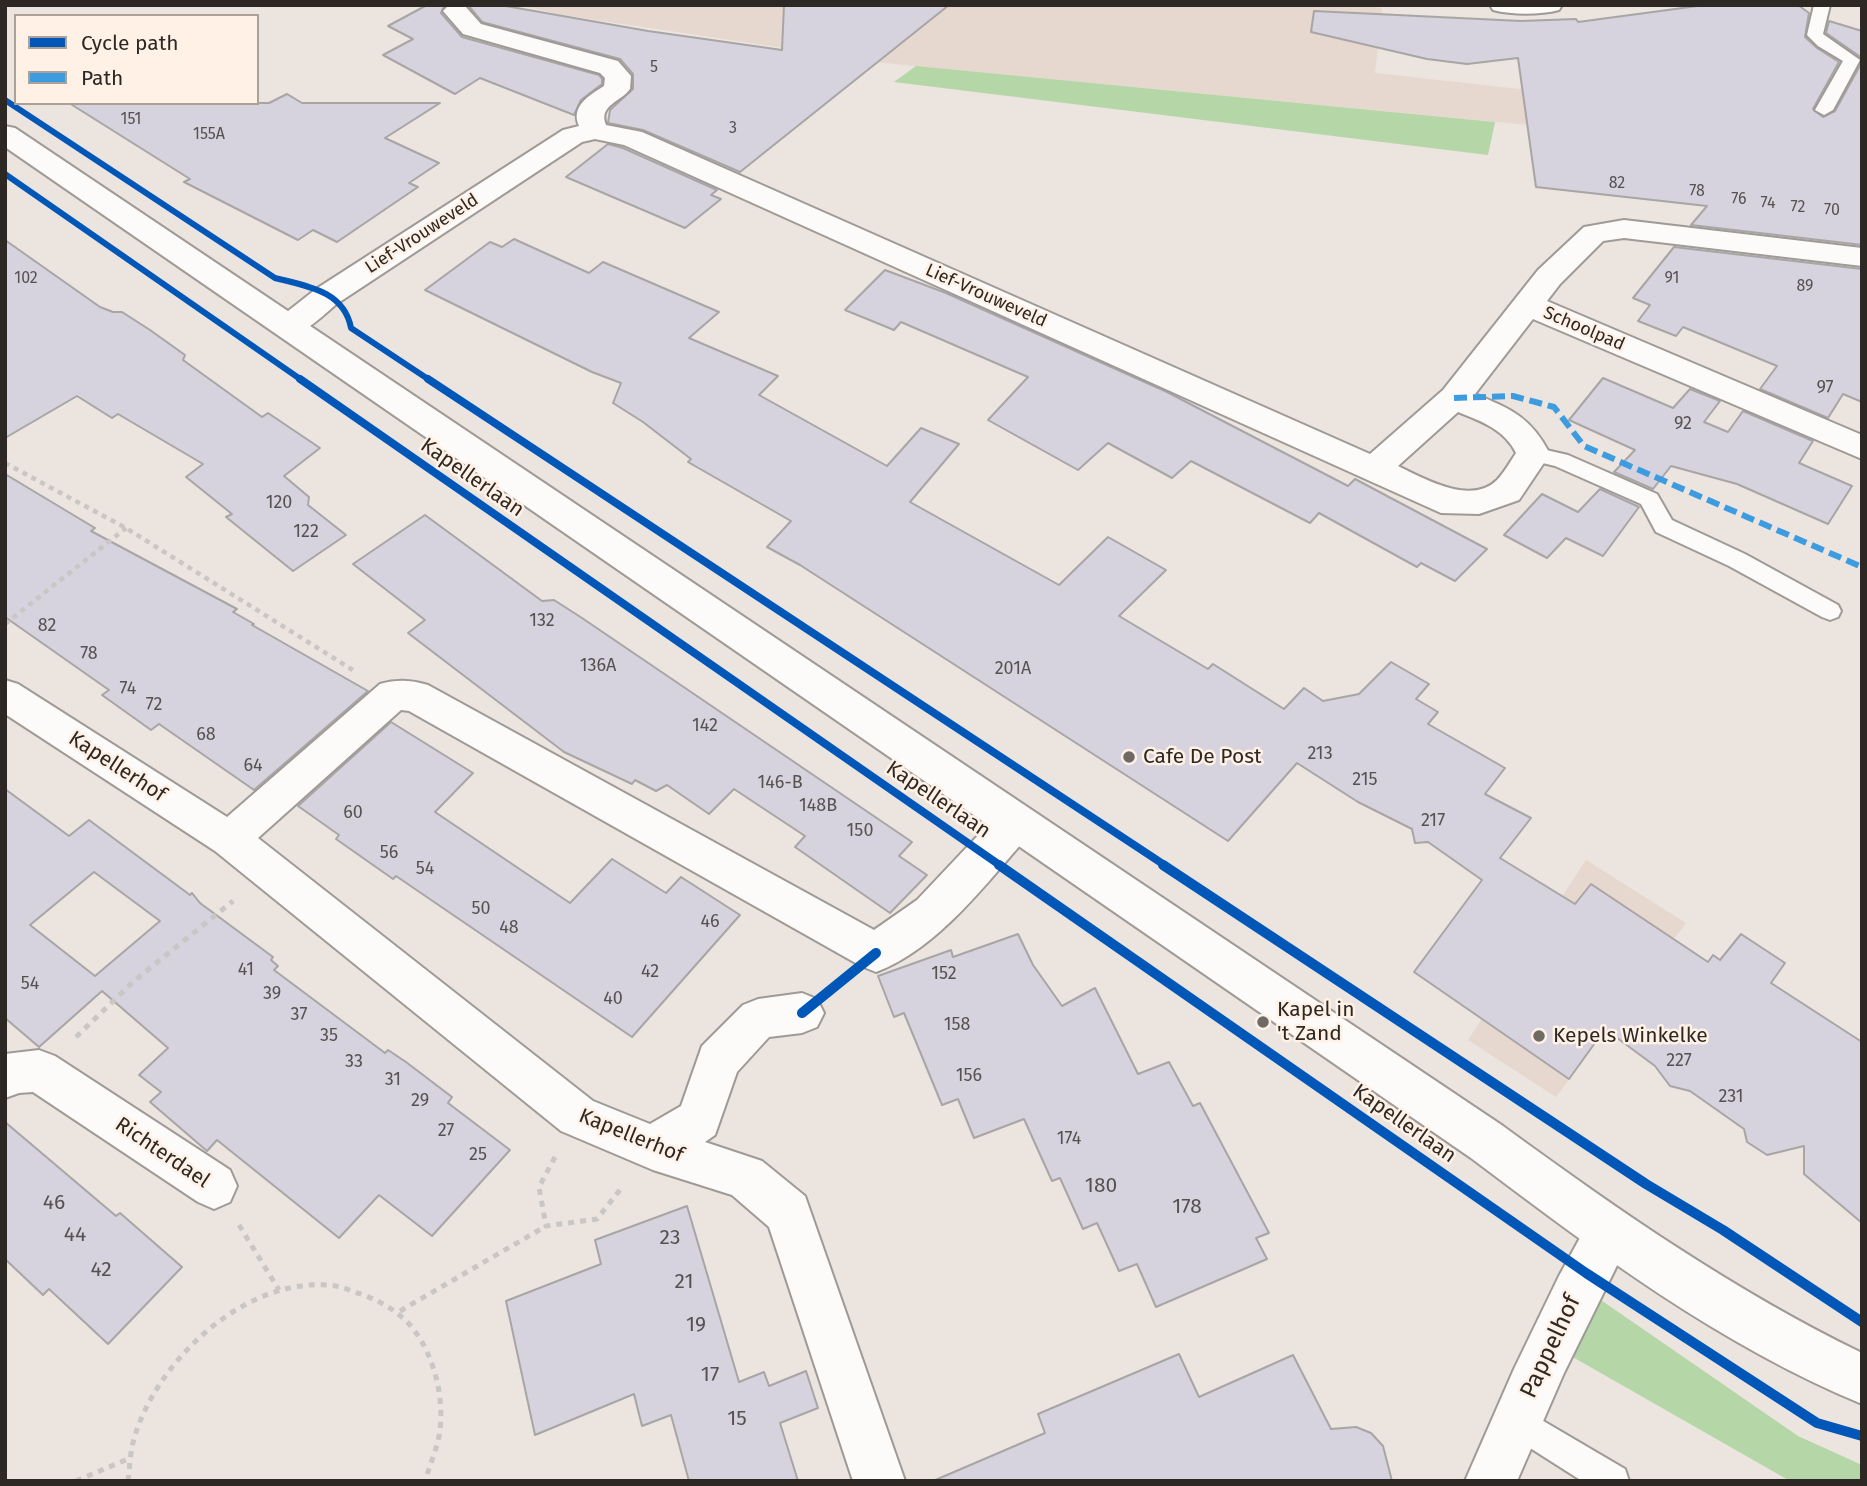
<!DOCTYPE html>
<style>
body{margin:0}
#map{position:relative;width:1867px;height:1486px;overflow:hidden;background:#ebe4df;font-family:"Fira Sans",sans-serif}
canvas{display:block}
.frame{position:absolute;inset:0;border:7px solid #2d2824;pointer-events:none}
.legend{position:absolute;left:14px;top:14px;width:245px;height:91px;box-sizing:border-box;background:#fff1e6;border:2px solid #aba198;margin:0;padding:9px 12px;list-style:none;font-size:21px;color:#2d2824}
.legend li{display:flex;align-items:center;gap:14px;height:35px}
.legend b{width:35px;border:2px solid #aba198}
</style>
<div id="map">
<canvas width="1867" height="1486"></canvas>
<div class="frame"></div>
<ul class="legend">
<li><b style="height:9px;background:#0057b8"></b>Cycle path</li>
<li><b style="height:9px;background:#3d9ce0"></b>Path</li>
</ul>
</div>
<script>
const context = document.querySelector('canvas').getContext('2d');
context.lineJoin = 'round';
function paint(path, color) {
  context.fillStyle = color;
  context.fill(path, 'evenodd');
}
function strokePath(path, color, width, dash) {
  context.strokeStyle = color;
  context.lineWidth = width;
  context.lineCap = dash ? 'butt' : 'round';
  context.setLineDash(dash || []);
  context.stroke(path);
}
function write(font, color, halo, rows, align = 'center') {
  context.font = font + ' "Fira Sans",sans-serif';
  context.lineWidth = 5;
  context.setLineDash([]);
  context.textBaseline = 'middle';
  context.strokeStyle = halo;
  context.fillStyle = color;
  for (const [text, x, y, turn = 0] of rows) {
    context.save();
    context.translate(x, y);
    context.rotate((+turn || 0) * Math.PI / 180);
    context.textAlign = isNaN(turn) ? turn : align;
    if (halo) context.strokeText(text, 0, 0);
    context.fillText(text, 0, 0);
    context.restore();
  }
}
paint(new Path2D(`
 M519,5h839l24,3 -7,65 487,54v30l-978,-94 -321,-48z
 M1586,860l100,63 -130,174 -88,-57z`), '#e6d8ce');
paint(new Path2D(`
 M916,66l579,56 -7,33 -594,-73z
 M1595,1296l203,140 64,29v16h-72l-219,-125z`), '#b5d6a7');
const building = new Path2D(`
 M427,5h18l-4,8 21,24 137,38 3,4v5l-21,16 -7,15 -94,-37 -25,16 -72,-39 30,-16 -25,-13z
 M468,5h32l148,26 134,19 2,-45h165l-209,167 -97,-42 -35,-7 2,-13 23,-21v-15l-13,-15 -138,-37z
 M1705,5h93l11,8 -4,24 12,11 22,14 -26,47 10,8 12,-6 27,-49v183l-171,-20 16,-19 -171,-19 -18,-129 -51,6 -40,-5 -116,-27 3,-21 207,10 55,-2 2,3z
 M1829,21l33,10v27l-36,-25z
 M287,94l15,9h138l-55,35 54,25 -30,20 9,4 -81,55 -24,-12 -15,10 -114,-58 6,-3 -121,-76h200z
 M608,144l15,4 94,42 -6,5 10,4 -36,29 -119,-51z
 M514,239l75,34 14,-11 116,50 -30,26 89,38 -19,19 128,71 34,-38 38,16 -49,58 149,83 49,-48 58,33 -47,46 89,53 5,-5 71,45 20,-21 19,13 36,-7 32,-32 38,22 -13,15 22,13 -10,12 77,44 -20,26 46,24 -31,40 75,46 16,-20 117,78 5,-7 7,5 21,-26 44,29 -14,20 91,59v181l-58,-49v-28l-37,9 -20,-13 -3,-13 -54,-38 -20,-5 -15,-20 -50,-37 -36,50 -155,-107 68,-92 -54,-38 -13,1 -3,-14 -54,-27 -61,-39 -69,78 -428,-276 -33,-18 24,-26 -103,-59 3,-3 -48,-37 -30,-19 8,-20 -29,-11 -167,-82 65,-48 12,5z
 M5,240l95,67 13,5h9l28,18 35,25 -2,5 79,57 6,-4 52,35 -36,28 25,21 -1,8 38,30 -53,36 -67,-54 6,-3 -46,-37 17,-13 -85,-50 -6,4 -35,-22 -72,42z
 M1674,247l188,22v133l-19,-8 -15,24 -68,-29 17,-23 -94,-39 -7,9 -38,-15 12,-16 -17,-7z
 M885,270l61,23 221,99 181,94 7,-7 132,70 -32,32 -34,-18 -4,4 -98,-54 -9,10 -119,-62 -19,17 -64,-35 -30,27 -90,-50 40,-43 -127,-55 -7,8 -49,-20z
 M1603,378l70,30 17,-19 30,12 -16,21 24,10 15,-21 70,30 -14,22 53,23 -24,38 -91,-40 -66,-18 -18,23 -39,-17 21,-22 -66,-30z
 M5,474l90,54 -4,3 146,78 -4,3 21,12 -2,1 116,66 -114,99 -95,-66 -8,6 -49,-35 7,-5 -104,-73z
 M1600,489l39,18 -36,49 -37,-18 -19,20 -43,-23 38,-41 36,18z
 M425,515l117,86 12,-1 28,18 330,224 -13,14 28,19 -37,38 -95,-66 10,-11 -71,-47 -25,25 -42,-29 -11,6 -21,-11 -3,4 -68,-32 -156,-119 17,-13 -72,-56z
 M391,722l82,51 -38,39 135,91 42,-44 54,34 15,-16 59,38 -108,122 -236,-161 -3,3 -57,-40 3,-4 -41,-29z
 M5,789l64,47 20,-16 101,75 2,-2 8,10 73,54 -2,3 7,6 -4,4 111,83 3,-3 18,12 46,35 -4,6 62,47 -78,86 -53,-41 -40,43 -122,-98 -10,11 -57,-49 11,-10 -22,-17 29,-27 -66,-57 -63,56 -34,-29zM94,872l66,49 -65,55 -65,-51z
 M1018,934l15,31 29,41 33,-18 43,86 31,-12 24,44 7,-3 69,130 -13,5 11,21 -111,48 -19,-43 -18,7 -22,-48 -14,6 -23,-51 -8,3 -28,-62 -50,19 -16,-39 -16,6 -38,-92 -10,4 -16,-41 73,-26 2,7z
 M5,1122l111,94 4,-3 62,54 -74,77 -59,-55 -6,6 -38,-36z
 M687,1206l52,176 25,-10 5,14 37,-15 12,37 -38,15 18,58h-109l-18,-66 -29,11 -8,-32 -99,41 -29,-134 95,-37 -6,-24z
 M1179,1354l20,43 94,-42 38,74 25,-2 15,6 12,13 9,35h-459l112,-48 -7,-19z`);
paint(building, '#d6d2de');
strokePath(building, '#a8a5a5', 2);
const lane = new Path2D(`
 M1814,5h16l-7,29 37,26 -27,50 -9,5 -9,-5 28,-49 -25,-15 -11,-11z
 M1533,447l35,8 89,39 15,26 73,34 93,51 3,6 -3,6 -8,3 -8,-3 -93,-51 -73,-34 -15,-28 -86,-38 -29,-7 -4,-5 4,-5z
 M1516,1405l109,64 4,12h-47l-77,-49 -5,-11 5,-11z`);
const street = new Path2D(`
 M449,5l16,1 16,18 137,37 13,15 -1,13c-9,13 -32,16 -24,36l36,7 728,322 73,-64 95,-120 46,-43 40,-7 238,28v18l-238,-28 -21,3 -43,43 -13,17 315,134v24l-329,-140 -58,75c36,15 56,23 75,60l-31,46 -40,14 -38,-1 -817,-368 -29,-6 -13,3 -244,161c-18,14 -36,37 -60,30l-4,-7 4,-7 38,-30 247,-159 16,-4c-9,-20 11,-31 25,-40l1,-8 -5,-5 -137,-39 -20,-23zM1458,412c23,9 47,18 58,41 -6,9 -12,20 -19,27 -26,26 -74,-2 -99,-14z
 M1490,5h72l-3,5c-19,5 -47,5 -66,0z
 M5,680l13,4 209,133 153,-133c17,-5 31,-4 48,1l446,245 43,-30 85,-90 14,-5 14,5 6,12 -6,12c-43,48 -92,115 -154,138l-15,-6 -452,-255 -8,-1 -143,128 335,263 57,23 31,-18 21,-60 41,-41 15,-6 44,-6 15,6 7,14 -7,14 -15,6 -33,4 -32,35 -22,63 -10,7 57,19 43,35 100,285h-52l-84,-254 -37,-32 -79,-25 -92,-39 -346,-280 -210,-137z
 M39,1050l16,6 175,114 7,16 -7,16 -16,7 -16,-7 -165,-110 -14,1 -14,5v-44z
 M1609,1209l17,7 7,17 -69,140 -47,108h-52l49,-112 45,-93 33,-60z`);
const secondary = new Path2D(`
 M5,126l10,2 1488,998c115,84 231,165 359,227v51c-143,-59 -269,-154 -391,-246l-1466,-1011z`);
strokePath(lane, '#a09a96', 4);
strokePath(street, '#a09a96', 4);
strokePath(secondary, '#a09a96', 4);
strokePath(new Path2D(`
 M5,463l121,65 230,144
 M5,624l121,-96`), '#c9c6c4', 4.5, [5, 5]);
strokePath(new Path2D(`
 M76,1037l58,-56 99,-80
 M555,1157l-16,30 7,39 51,-7 26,-33
 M239,1225l40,65
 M400,1311l146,-85
 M76,1481l52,-22
 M128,1481c2,-14 2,-29 6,-42 22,-79 115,-166 202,-153 8,1 17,6 25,8 30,11 53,28 66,58 11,24 16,51 13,78 -2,17 -10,34 -15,51`), '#c9c6c4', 5, [6, 6]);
paint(lane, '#fcfbfa');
paint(street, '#fcfbfa');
paint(secondary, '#fcfbfa');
strokePath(new Path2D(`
 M1454,398l59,-2 41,11 30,39 278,121`), '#3d9ce0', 6, [13, 6]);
strokePath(new Path2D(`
 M5,100l270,178c32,8 69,13 76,50l80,53
 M5,174l298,207`), '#0057b8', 6);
strokePath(new Path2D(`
 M300,379l701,487
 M428,379l738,487`), '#0057b8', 8);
strokePath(new Path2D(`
 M999,865l587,408 231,150 45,13
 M1163,865l483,319 77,46 139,92
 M802,1013l74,-60`), '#0057b8', 10);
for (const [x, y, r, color] of [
 [1129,757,7,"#706a65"],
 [1263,1022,7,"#706a65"],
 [1539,1036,7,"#706a65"]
]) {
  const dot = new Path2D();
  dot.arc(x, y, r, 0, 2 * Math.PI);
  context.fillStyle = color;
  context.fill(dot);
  strokePath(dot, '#fff1e6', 2.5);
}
write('16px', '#575252', null, [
 ["5",654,68],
 ["151",131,120],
 ["3",733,129],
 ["155A",209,135],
 ["82",1617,184],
 ["78",1697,192],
 ["76",1739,200],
 ["74",1768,204],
 ["72",1798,208],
 ["70",1832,211],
 ["102",26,279],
 ["91",1672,279],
 ["89",1805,287]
]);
write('18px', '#2d2824', '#fff1e6', [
 ["Lief-Vrouweveld",422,234,-33],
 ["Lief-Vrouweveld",986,296,24],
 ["Schoolpad",1584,329,23]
]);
write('18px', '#575252', null, [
 ["97",1825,388],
 ["92",1683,424],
 ["120",279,503],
 ["122",306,532],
 ["132",542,621],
 ["82",47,626],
 ["78",89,654],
 ["136A",598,666],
 ["201A",1013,669],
 ["74",128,689],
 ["72",154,705],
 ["142",705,726],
 ["68",206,735],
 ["213",1320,754],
 ["64",253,766],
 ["215",1365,780],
 ["146-B",780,783],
 ["148B",818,806],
 ["60",353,813],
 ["217",1433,821],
 ["150",860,831],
 ["56",389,853],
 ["54",425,869],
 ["50",481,909],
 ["46",710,922],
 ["48",509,928],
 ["41",246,970],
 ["42",650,972],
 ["152",944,974],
 ["54",30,984],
 ["39",272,994],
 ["40",613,999],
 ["37",299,1015],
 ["158",957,1025],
 ["35",329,1036],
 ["227",1679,1061],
 ["33",354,1062],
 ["156",969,1076],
 ["31",393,1080],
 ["231",1731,1097],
 ["29",420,1101],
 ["27",446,1131],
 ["174",1069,1139],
 ["25",478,1155]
]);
write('21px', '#2d2824', '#fff1e6', [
 ["Kapellerlaan",472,478,35],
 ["Kapellerhof",117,767,33],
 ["Kapellerlaan",938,800,34],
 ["Kapellerlaan",1404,1124,35],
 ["Kapellerhof",631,1136,22],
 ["Richterdael",162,1153,34]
]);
write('21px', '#2d2824', '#fff1e6', [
 ["Cafe De Post",1143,757],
 ["Kapel in",1277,1010],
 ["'t Zand",1277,1034],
 ["Kepels Winkelke",1553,1036]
], 'left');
write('21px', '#575252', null, [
 ["180",1101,1186],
 ["46",54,1203],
 ["178",1187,1207],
 ["44",75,1235],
 ["23",670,1238],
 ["42",101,1270],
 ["21",684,1282],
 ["19",696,1325],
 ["17",710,1375],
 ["15",737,1419]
]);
write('24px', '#2d2824', '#fff1e6', [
 ["Pappelhof",1551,1347,-65]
]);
</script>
